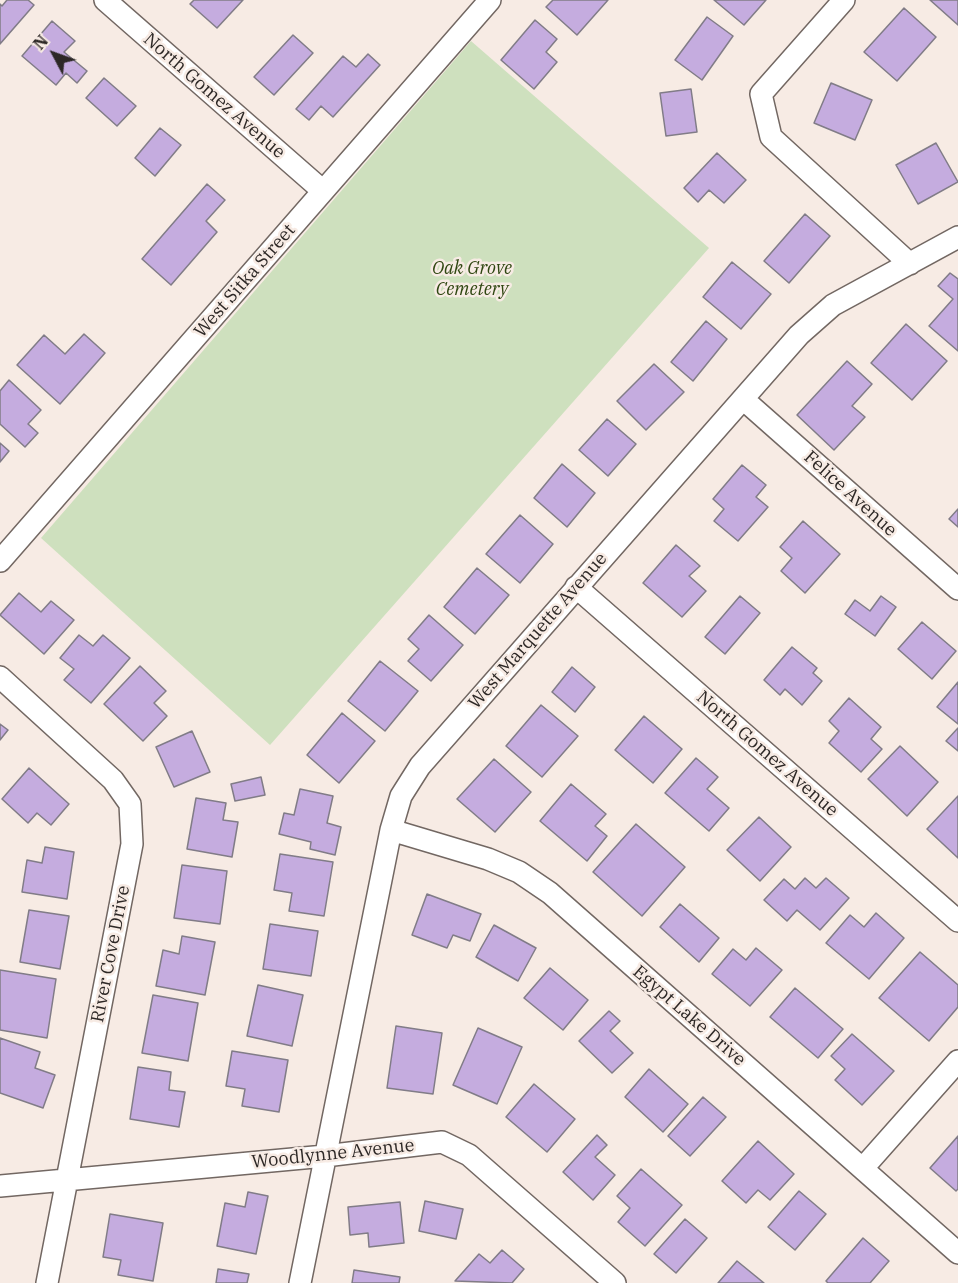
<!DOCTYPE html>
<style>
body{margin:0}
#map{position:relative;width:958px;height:1283px;overflow:hidden;background:#f7ebe4;font-family:"IBM Plex Serif",serif}
canvas{display:block}
.north{position:absolute;left:24px;top:24px;width:60px;height:60px;-webkit-text-stroke:4px #f7ebe4;paint-order:stroke;rotate:311deg;font-size:16px;font-weight:700;line-height:24px;text-align:center;color:#2d2826}
.north::after{content:'';display:block;margin:auto;width:21px;height:27px;background:#2d2826;clip-path:polygon(50% 0,100% 100%,50% 72%,0 100%)}
</style>
<div id="map">
<canvas width="958" height="1283"></canvas>
<div class="north">N</div>
</div>
<script>
const context = document.querySelector('canvas').getContext('2d');
context.lineJoin = 'round';
function paint(path, color) {
  context.fillStyle = color;
  context.fill(path, 'evenodd');
}
function strokePath(path, color, width, dash) {
  context.strokeStyle = color;
  context.lineWidth = width;
  context.lineCap = dash ? 'butt' : 'round';
  context.setLineDash(dash || []);
  context.stroke(path);
}
function write(font, color, halo, rows, align = 'center') {
  context.font = font + ' "IBM Plex Serif",serif';
  context.lineWidth = 5;
  context.setLineDash([]);
  context.textBaseline = 'middle';
  context.strokeStyle = halo;
  context.fillStyle = color;
  for (const [text, x, y, turn = 0] of rows) {
    context.save();
    context.translate(x, y);
    context.rotate((+turn || 0) * Math.PI / 180);
    context.textAlign = isNaN(turn) ? turn : align;
    if (halo) context.strokeText(text, 0, 0);
    context.fillText(text, 0, 0);
    context.restore();
  }
}
paint(new Path2D(`
 M471,41l238,207 -439,497 -229,-207z`), '#cee0be');
const building = new Path2D(`
 M7,0h21l6,5 -34,39v-40l2,2z
 M194,0h49l-26,28 -27,-24z
 M553,0h55l-31,35 -31,-28z
 M714,0h52l-22,25z
 M930,0h28v25z
 M904,8l32,29 -39,44 -33,-29z
 M707,17l26,19 -31,44 -27,-20z
 M535,20l22,19 -11,13 11,10 -23,27 -33,-29z
 M52,21l23,20 -11,11 23,19 -10,12 -11,-10 -10,12 -34,-29z
 M293,35l20,18 -39,42 -20,-18z
 M368,54l12,11 -47,52 -12,-11 -12,14 -13,-11 47,-53 13,11z
 M104,78l32,28 -19,20 -31,-28z
 M831,83l41,17 -17,40 -41,-17z
 M691,89l6,43 -31,4 -6,-43z
 M160,128l21,17 -26,31 -20,-18z
 M936,143l22,39 -40,22 -22,-39z
 M717,153l29,27 -22,23 -15,-13 -11,12 -14,-14z
 M207,184l18,16 -19,21 11,11 -46,53 -29,-26z
 M805,214l25,22 -41,47 -25,-22z
 M732,262l39,32 -30,35 -38,-32z
 M950,273l8,6v72l-29,-25 24,-27 -15,-13z
 M706,321l21,18 -34,42 -22,-19z
 M906,324l41,37 -35,39 -41,-37z
 M84,334l21,19 -45,51 -43,-39 27,-30 21,19z
 M847,361l25,23 -20,22 13,11 -31,33 -37,-35z
 M654,364l30,28 -38,38 -29,-29z
 M9,380l32,30 -13,14 10,9 -13,14 -25,-23v-33z
 M607,419l29,25 -28,32 -29,-26z
 M0,443l9,8 -9,11z
 M562,464l33,29 -28,34 -33,-29z
 M742,465l24,20 -10,12 12,10 -30,34 -24,-20 10,-12 -11,-10z
 M958,509v18l-9,-8z
 M520,515l33,29 -33,39 -34,-29z
 M803,521l37,33 -35,39 -24,-22 11,-13 -12,-11z
 M676,545l24,21 -11,10 17,15 -24,26 -39,-34z
 M477,568l32,27 -34,39 -31,-27z
 M19,593l22,19 10,-11 23,19 -30,34 -44,-39z
 M740,596l20,17 -35,41 -20,-17z
 M881,596l15,11 -21,29 -30,-22 10,-14 15,11z
 M429,615l34,30 -32,36 -23,-20 11,-12 -11,-10z
 M922,622l34,29 -24,28 -34,-30z
 M79,635l14,11 10,-11 27,23 -39,45 -27,-23 10,-11 -14,-11z
 M792,647l25,21 -4,5 9,8 -20,24 -17,-16 -5,6 -16,-15z
 M380,661l38,30 -33,40 -37,-30z
 M140,666l26,25 -12,12 13,13 -24,25 -39,-37z
 M572,667l23,20 -20,25 -23,-20z
 M958,682v42l-21,-17z
 M849,698l32,29 -10,12 11,10 -21,23 -32,-29 10,-12 -10,-10z
 M541,705l37,31 -36,41 -36,-31z
 M342,713l33,28 -36,42 -32,-28z
 M644,716l38,33 -29,34 -38,-33z
 M0,724l8,6 -8,10z
 M958,728v23l-12,-10z
 M192,731l18,41 -36,15 -18,-40z
 M900,746l38,36 -31,34 -39,-37z
 M696,758l22,19 -11,12 22,19 -20,23 -44,-38z
 M494,759l37,33 -36,40 -38,-33z
 M29,768l40,36 -18,21 -14,-12 -9,10 -26,-24z
 M261,777l4,18 -30,6 -4,-17z
 M571,784l35,30 -11,12 12,10 -20,25 -47,-40z
 M300,789l33,7 -6,27 14,4 -6,28 -25,-6 1,-7 -32,-8 5,-21 10,2z
 M958,796v62l-31,-29z
 M196,798l30,5 -3,17 15,2 -6,35 -45,-8z
 M759,817l32,30 -31,34 -33,-31z
 M636,824l49,43 -43,49 -49,-44z
 M45,847l29,5 -7,47 -45,-7 5,-32 15,3z
 M280,854l53,8 -9,54 -35,-5 3,-18 -18,-3z
 M182,865l45,6 -7,53 -46,-6z
 M805,878l11,10 10,-10 23,20 -29,32 -23,-20 -10,11 -23,-21 20,-21 11,10z
 M427,894l54,20 -11,27 -17,-6 -6,13 -35,-13z
 M680,904l39,34 -20,24 -39,-35z
 M29,910l40,6 -9,53 -40,-7z
 M876,913l28,25 -35,41 -43,-36 24,-28 14,12z
 M270,924l48,7 -7,45 -48,-7z
 M494,925l42,23 -18,33 -42,-24z
 M182,936l33,6 -10,53 -49,-9 7,-36 16,4z
 M756,948l26,22 -32,36 -38,-32 21,-25 13,11z
 M920,952l38,33v22l-29,34 -50,-43z
 M550,968l38,32 -25,30 -39,-32z
 M0,970l56,9 -9,59 -47,-8z
 M258,985l45,10 -11,51 -45,-10z
 M795,988l48,41 -25,29 -48,-41z
 M153,995l45,8 -10,58 -46,-8z
 M609,1011l11,10 -10,10 23,22 -21,20 -33,-32z
 M396,1026l46,7 -9,61 -46,-6z
 M478,1028l44,19 -25,57 -44,-19z
 M852,1034l42,37 -32,34 -27,-25 10,-11 -14,-13z
 M0,1038l40,14 -5,16 20,7 -12,33 -43,-15z
 M232,1051l56,9 -9,52 -37,-6 3,-17 -19,-3z
 M138,1067l33,5 -2,18 16,2 -6,35 -49,-8z
 M649,1069l39,35 -25,28 -38,-35z
 M534,1084l41,35 -28,33 -41,-35z
 M703,1097l23,20 -36,39 -22,-20z
 M597,1135l10,10 -12,12 20,18 -22,25 -30,-28z
 M958,1136v53l-2,2 -26,-23z
 M758,1141l36,33 -24,26 -12,-10 -12,13 -24,-22z
 M641,1169l41,36 -37,41 -27,-24 12,-14 -13,-12z
 M799,1191l27,23 -31,36 -27,-23z
 M248,1192l20,4 -12,58 -39,-8 8,-43 20,4z
 M425,1201l38,8 -7,30 -37,-8z
 M400,1202l4,41 -35,4 -1,-14 -18,2 -2,-28z
 M110,1214l53,9 -10,58 -35,-6 3,-15 -18,-3z
 M685,1219l22,19 -31,35 -22,-19z
 M863,1238l26,23 -19,22h-42l-2,-2z
 M502,1250l22,19 -12,14 -57,-2 24,-27 11,9z
 M737,1261l27,22h-46z
 M218,1269l31,5 -2,9h-31z
 M354,1270l46,7 -1,6h-47z`);
paint(building, '#c5acdf');
strokePath(building, '#817c87', 1.5);
const minor = new Path2D(`
 M105,0l218,191
 M844,0l-83,94 10,43 139,127
 M743,399l215,190
 M0,561l490,-561
 M576,587l382,334
 M0,677l113,103 17,24 2,40 -85,439
 M391,830l97,29 31,13 31,21 408,360
 M863,1168l95,-107
 M0,1186l325,-30 117,-14 27,13 146,128
 M300,1283l91,-453 10,-34 19,-30 379,-431 34,-30 125,-68`);
strokePath(minor, '#726762', 24);
strokePath(minor, '#fff', 21);
write('18px', '#2d2826', '#f7ebe4', [
 ["North Gomez Avenue",214,96,41],
 ["West Sitka Street",245,281,-49],
 ["Felice Avenue",850,494,42],
 ["West Marquette Avenue",538,631,-49],
 ["North Gomez Avenue",767,754,41],
 ["River Cove Drive",111,954,-79],
 ["Egypt Lake Drive",689,1016,41],
 ["Woodlynne Avenue",333,1154,-6]
]);
write('italic 18px', '#2f4711', '#f7ebe4', [
 ["Oak Grove",472,269],
 ["Cemetery",472,290]
]);
</script>
